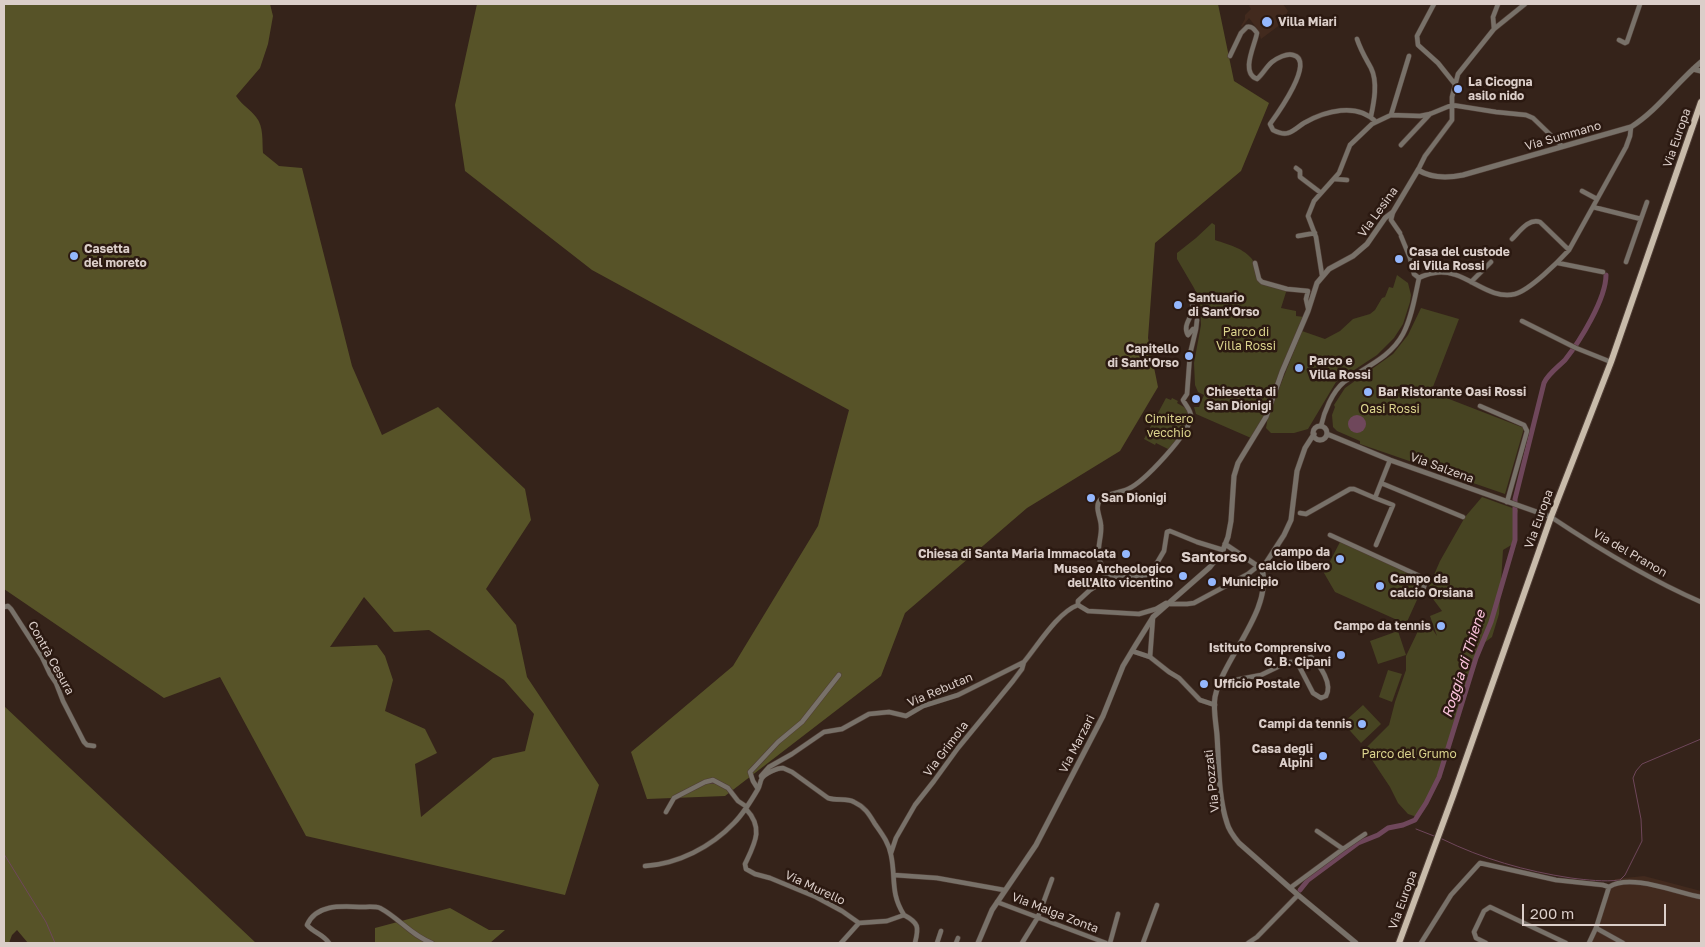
<!DOCTYPE html>
<meta charset="utf-8">
<style>
body{margin:0}
#map{position:relative;width:1705px;height:947px;overflow:hidden;background:#35231a;font-family:"Golos Text",sans-serif}
canvas{display:block}
.frame{position:absolute;inset:0;border:5px solid #dbcec9;pointer-events:none}
.scale{position:absolute;left:1522px;top:904px;width:144px;height:22px;box-sizing:border-box;border:2px solid #dbcec9;border-top:0;padding-left:6px;font-size:15px;line-height:18px;white-space:nowrap;color:#dbcec9;-webkit-text-stroke:4px #2b1911;paint-order:stroke}
</style>
<div id="map">
<canvas width="1705" height="947"></canvas>
<div class="frame"></div>
<div class="scale">200 m</div>
</div>
<script>
const context = document.querySelector('canvas').getContext('2d');
context.lineJoin = 'round';
function paint(path, color) {
  context.fillStyle = color;
  context.fill(path, 'evenodd');
}
function strokePath(path, color, width, dash) {
  context.strokeStyle = color;
  context.lineWidth = width;
  context.lineCap = dash ? 'butt' : 'round';
  context.setLineDash(dash || []);
  context.stroke(path);
}
function write(font, color, halo, rows, align = 'center') {
  context.font = font + ' "Golos Text",sans-serif';
  context.lineWidth = 5;
  context.setLineDash([]);
  context.textBaseline = 'middle';
  context.strokeStyle = halo;
  context.fillStyle = color;
  for (const [text, x, y, turn = 0] of rows) {
    context.save();
    context.translate(x, y);
    context.rotate((+turn || 0) * Math.PI / 180);
    context.textAlign = isNaN(turn) ? turn : align;
    if (halo) context.strokeText(text, 0, 0);
    context.fillText(text, 0, 0);
    context.restore();
  }
}
paint(new Path2D(`
 M1251,4h32l5,7 -7,13 -20,15 -3,-9 -9,-12 -7,9 -1,-1 4,-7v-4l6,-6 -2,-3z
 M1644,876l57,15v52h-114l28,-64z`), '#422a1e');
paint(new Path2D(`
 M1212,223l3,2v15c14,5 33,9 40,24 3,4 3,10 4,15l28,10 -6,19 15,3v5l8,1 -38,100 -15,21 -55,-24 -2,-7h5l5,-12 -6,-3 -3,-7 -1,-22 7,-38 -1,-24 -6,-13 -17,-29v-6l19,-15z
 M1397,275l11,8 3,12 -1,7 -7,22 -9,14 -17,17 -41,27 -28,47 -14,4h-23l-5,-5 2,-12 34,-85 23,8 15,-8 13,-12 17,-5 5,-4 7,-12 3,-1 4,-10 4,1z
 M1421,308l38,11 -28,73 93,36 -19,66 -145,-50v-3l-23,-10 -4,-4 -1,-12 3,-8 -1,-2 11,-17 48,-34 15,-19z
 M1166,398l5,2 1,-2 6,3 -1,2 12,7c0,17 -9,27 -19,40l-14,-7 -1,2 -11,-6z
 M1482,497l36,13 -4,17 -1,17 -10,6 -4,64 -7,23 -12,9 -25,73 2,5 -14,30 -1,12 -12,28 -13,23 -9,-3 -10,-11 -8,-16 -18,-27 -6,-12 23,-23 6,-23 11,-32v-14l12,-25 15,-1 4,6 -7,-20 12,-5 -15,-20 13,-30 25,-44z
 M1340,542l86,38 -20,44 -71,-32 -11,-19z
 M1398,631l8,24 -28,9 -8,-23z
 M1388,670l14,4 -10,28 -13,-5z
 M1363,705l18,19 -20,19 -18,-20z`), '#474422');
paint(new Path2D(`
 M4,4h266l3,12 -5,28 -8,24 -24,28c7,10 14,13 20,21 8,9 6,25 7,36l16,13 23,2 50,198 30,69 56,-28 87,82 6,31 -45,69 30,36 11,52 72,108 -34,110 -259,-59 -86,-159 -56,21 -160,-109zM364,597l30,35 35,-2 75,50 30,34 -9,37 -32,7 -72,59 -6,-53 22,-11 -12,-24 -40,-18 8,-31 -8,-24 -8,-11 -47,2z
 M477,4h741l16,77 35,22 -28,68 -86,72 -7,95 10,49 -38,64 -93,57 -122,105 -24,63 -156,120 -78,3 -16,-47 102,-86 85,-140 31,-116 -257,-140 -127,-99 -10,-66z
 M4,706l252,237h-228l-11,-13 -5,5 -3,8h-5z
 M450,908l39,22h16l-15,13h-115v-15z`), '#575328');
paint(new Path2D(`
 M1348 424a9 9 0 1 1 18 0a9 9 0 1 1-18 0Z`), '#6f475b');
strokePath(new Path2D(`
 M1416,829l18,7
 M1442,839c41,20 83,32 129,39 16,2 33,4 49,2l5,-5 17,-34 -1,-22 -8,-41 3,-7 6,-7 59,-25
 M4,854l42,68 9,21`), '#6f475b', 1);
strokePath(new Path2D(`
 M1300,890l8,-10 50,-37 20,-8 10,-7 15,-3 12,-5 11,-17 13,-26 37,-119 15,-36 24,-82v-41l29,-116c4,-9 14,-16 21,-23 15,-19 41,-61 41,-85`), '#6f475b', 5);
const minor = new Path2D(`
 M1434,4l-17,32 1,9 20,18 16,20
 M1494,29l-1,-12 5,-13
 M1357,39c4,12 8,18 14,29 7,14 3,34 0,48
 M1619,40l6,3 2,-1 13,-38
 M1230,56l11,-23 6,-6c5,-1 7,2 10,6 -2,12 -17,40 0,46 6,-5 9,-12 15,-17 5,-4 15,-9 21,-7 23,5 -15,58 -23,69l3,6c4,2 10,5 15,3 5,-1 11,-7 16,-10 21,-12 53,-21 72,-1
 M1391,115l18,-59
 M1401,145l29,-31
 M1296,168l4,3v6l21,16
 M1418,170l7,-14 27,-36v-23l6,-23 36,-45 31,-25
 M1335,179l12,1
 M1582,191l15,8
 M1593,207l48,12 6,-17
 M1393,212l-2,8 9,13
 M1298,236l17,-3
 M1401,236l9,22 4,16 5,4
 M1512,239c8,-8 17,-21 28,-17l29,28
 M1626,262l15,-43
 M1255,263l4,16 3,3 25,7 21,2 -2,8 2,9
 M1558,263l45,9
 M1322,275l-6,-38 -8,-21 6,-15 25,-28 11,-28 22,-21 19,-9 29,1 10,-2 22,-9 44,7 30,3 7,3 29,28
 M1419,278c5,-3 9,-4 15,-5 30,-6 52,28 81,21 15,-4 43,-32 54,-44l57,-103 4,-11 1,-9
 M1471,282l20,-20
 M1522,321l54,27 35,14
 M1196,329l1,-9
 M1480,406l44,19 3,6 -20,71
 M1321,426c3,-14 11,-34 23,-44 21,-15 46,-24 59,-48 9,-17 12,-38 16,-56
 M1381,483l82,34
 M1300,513l6,1 44,-25h4l21,9
 M1551,517c48,32 97,62 150,85
 M1330,535l94,43 2,2 -3,10
 M1376,545l17,-40 -18,-7 15,-38
 M1104,571l11,6 10,-2 17,2 9,-4 13,-22 3,-19 3,-1 27,11 26,8
 M1170,604h17l7,-1 54,-29 10,-8
 M1078,605v-4l12,-11 11,-7 4,-8c-2,-6 -5,-12 -6,-18 -2,-11 3,-21 2,-31 0,-8 -7,-19 -1,-26 7,-7 20,-7 28,-11 16,-7 61,-55 63,-72 0,-7 -5,-11 -8,-17l4,-6 3,-40 6,-25h-3l-5,6c-6,-10 4,-17 5,-27 0,-3 -2,-8 -3,-12
 M4,607l4,-1 3,3 31,48 8,17 6,9 7,18 21,41 3,3 7,1
 M1132,651l18,6 19,15 10,6 21,22 15,5
 M1150,657l3,-40
 M1220,683l41,-8 27,-13h9l14,-5c9,8 22,27 15,39l-5,2 -8,-5 -16,-31
 M762,778l-1,-2 8,-9 23,-13 32,-22 18,-3 27,-15 20,-2 17,4 17,-10 35,-11 66,-33
 M758,789l-5,-8 -3,-9 28,-30 24,-20 37,-47
 M746,809c18,19 9,34 -1,55l1,5 9,5 15,4 46,19 26,14 17,12 28,-2 17,-6c15,8 15,12 11,28
 M666,812l8,-14 31,-16 8,-2 15,8 10,13 9,6
 M1343,849l22,-15
 M891,853l5,-15 19,-33 19,-24 24,-33 55,-67 9,-12 2,-7c14,-17 34,-50 54,-57l10,6 51,3 17,-5 10,-6
 M645,866c33,-2 66,-19 89,-43 10,-10 17,-22 24,-34 2,-3 2,-8 4,-11 4,-5 15,-10 21,-10l9,4 36,26c9,3 19,0 26,4 11,5 15,12 21,22 7,10 14,19 16,31 5,23 -1,38 13,60
 M894,875l43,3 67,12
 M1290,888l53,-39 -26,-18
 M997,902l109,41
 M1596,928l27,15
 M329,943c-6,-9 -15,-10 -22,-18 9,-21 34,-19 54,-18 6,0 14,-1 19,1 19,10 32,28 52,35
 M841,943l18,-20
 M937,943l4,-12
 M956,943l2,-5
 M1022,943l16,-26 14,-38
 M1110,943l8,-29
 M1143,943l14,-38
 M1248,943l9,-6 41,-42
 M1421,943l30,-48 29,-32 76,17 47,5 6,2c22,-14 68,6 92,10
 M1486,943l-10,-5 -2,-6 10,-21 6,-4 76,36
 M1589,943l7,-15 13,-41`);
const tertiary = new Path2D(`
 M1693,69l8,2
 M1313 433a7 7 0 1 1 14 0a7 7 0 1 1-14 0Z
 M1327,434l63,26 161,57
 M1225,544l37,25
 M1262,569c11,41 -39,89 -47,128 -2,12 1,26 2,38 2,29 1,61 10,88 2,8 7,14 12,20l59,52 58,48
 M1262,569l22,-34 7,-15 6,-49 8,-23 9,-14
 M978,943l14,-33 44,-65 67,-129 20,-50 12,-20 18,-29 57,-50 13,-17 5,-13 3,-16 3,-45 4,-13 28,-46 16,-45 26,-61 9,-28 12,-14 24,-13 14,-12 18,-26 8,-6 25,-42c13,8 30,8 45,5l168,-48c27,-17 45,-44 70,-65`);
const primary = new Path2D(`
 M1399,943l54,-147 98,-279 60,-155 90,-260`);
strokePath(minor, '#503e36', 5.5);
strokePath(tertiary, '#503e36', 6);
strokePath(primary, '#503e36', 8);
strokePath(minor, '#787169', 4.5);
strokePath(tertiary, '#787169', 5);
strokePath(primary, '#c8bbaa', 6);
for (const [x, y, r, color] of [
 [1267,22,6,"#94b7fd"],
 [1458,89,5,"#94b7fd"],
 [74,256,5,"#94b7fd"],
 [1399,259,5,"#94b7fd"],
 [1178,305,5,"#94b7fd"],
 [1189,356,5,"#94b7fd"],
 [1299,368,5,"#94b7fd"],
 [1368,392,5,"#94b7fd"],
 [1196,399,5,"#94b7fd"],
 [1091,498,5,"#94b7fd"],
 [1126,554,5,"#94b7fd"],
 [1340,559,5,"#94b7fd"],
 [1183,576,5,"#94b7fd"],
 [1212,582,5,"#94b7fd"],
 [1380,586,5,"#94b7fd"],
 [1441,626,5,"#94b7fd"],
 [1341,655,5,"#94b7fd"],
 [1204,684,5,"#94b7fd"],
 [1362,724,5,"#94b7fd"],
 [1323,756,5,"#94b7fd"]
]) {
  const dot = new Path2D();
  dot.arc(x, y, r, 0, 2 * Math.PI);
  context.fillStyle = color;
  context.fill(dot);
  strokePath(dot, '#2b1911', 2);
}
write('bold 12px', '#dbcec9', '#2b1911', [
 ["Villa Miari",1278,22],
 ["La Cicogna",1468,82],
 ["asilo nido",1468,96],
 ["Casetta",84,249],
 ["del moreto",84,263],
 ["Casa del custode",1409,252],
 ["di Villa Rossi",1409,266],
 ["Santuario",1188,298],
 ["di Sant'Orso",1188,312],
 ["Capitello",1179,349,"right"],
 ["di Sant'Orso",1179,363,"right"],
 ["Parco e",1309,361],
 ["Villa Rossi",1309,375],
 ["Chiesetta di",1206,392],
 ["San Dionigi",1206,406],
 ["Bar Ristorante Oasi Rossi",1378,392],
 ["San Dionigi",1101,498],
 ["campo da",1330,552,"right"],
 ["calcio libero",1330,566,"right"],
 ["Chiesa di Santa Maria Immacolata",1116,554,"right"],
 ["Museo Archeologico",1173,569,"right"],
 ["dell'Alto vicentino",1173,583,"right"],
 ["Campo da",1390,579],
 ["calcio Orsiana",1390,593],
 ["Municipio",1222,582],
 ["Campo da tennis",1431,626,"right"],
 ["Istituto Comprensivo",1331,648,"right"],
 ["G. B. Cipani",1331,662,"right"],
 ["Ufficio Postale",1214,684],
 ["Campi da tennis",1352,724,"right"],
 ["Casa degli",1313,749,"right"],
 ["Alpini",1313,763,"right"]
], 'left');
write('12px', '#dbcec9', '#2b1911', [
 ["Via Summano",1563,136,-16],
 ["Via Europa",1677,138,-71],
 ["Via Lesina",1378,212,-54],
 ["Via Salzena",1442,468,20],
 ["Via Europa",1539,519,-70],
 ["Via del Pranon",1630,553,30],
 ["Contrà Cesura",51,658,61],
 ["Via Rebutan",940,690,-23],
 ["Via Marzari",1077,744,-63],
 ["Via Grimola",946,749,-53],
 ["Via Pozzati",1212,781,-96],
 ["Via Murello",815,888,25],
 ["Via Europa",1403,900,-70],
 ["Via Malga Zonta",1055,913,21]
]);
write('12px', '#dbd48d', '#2b1911', [
 ["Parco di",1246,332],
 ["Villa Rossi",1246,346],
 ["Oasi Rossi",1390,409],
 ["Cimitero",1169,419],
 ["vecchio",1169,433],
 ["Parco del Grumo",1409,754]
]);
write('italic 14px', '#fdc4de', '#2b1911', [
 ["Roggia di Thiene",1464,664,-72]
]);
write('bold 15px', '#dbcec9', '#2b1911', [
 ["Santorso",1214,557]
]);
</script>
